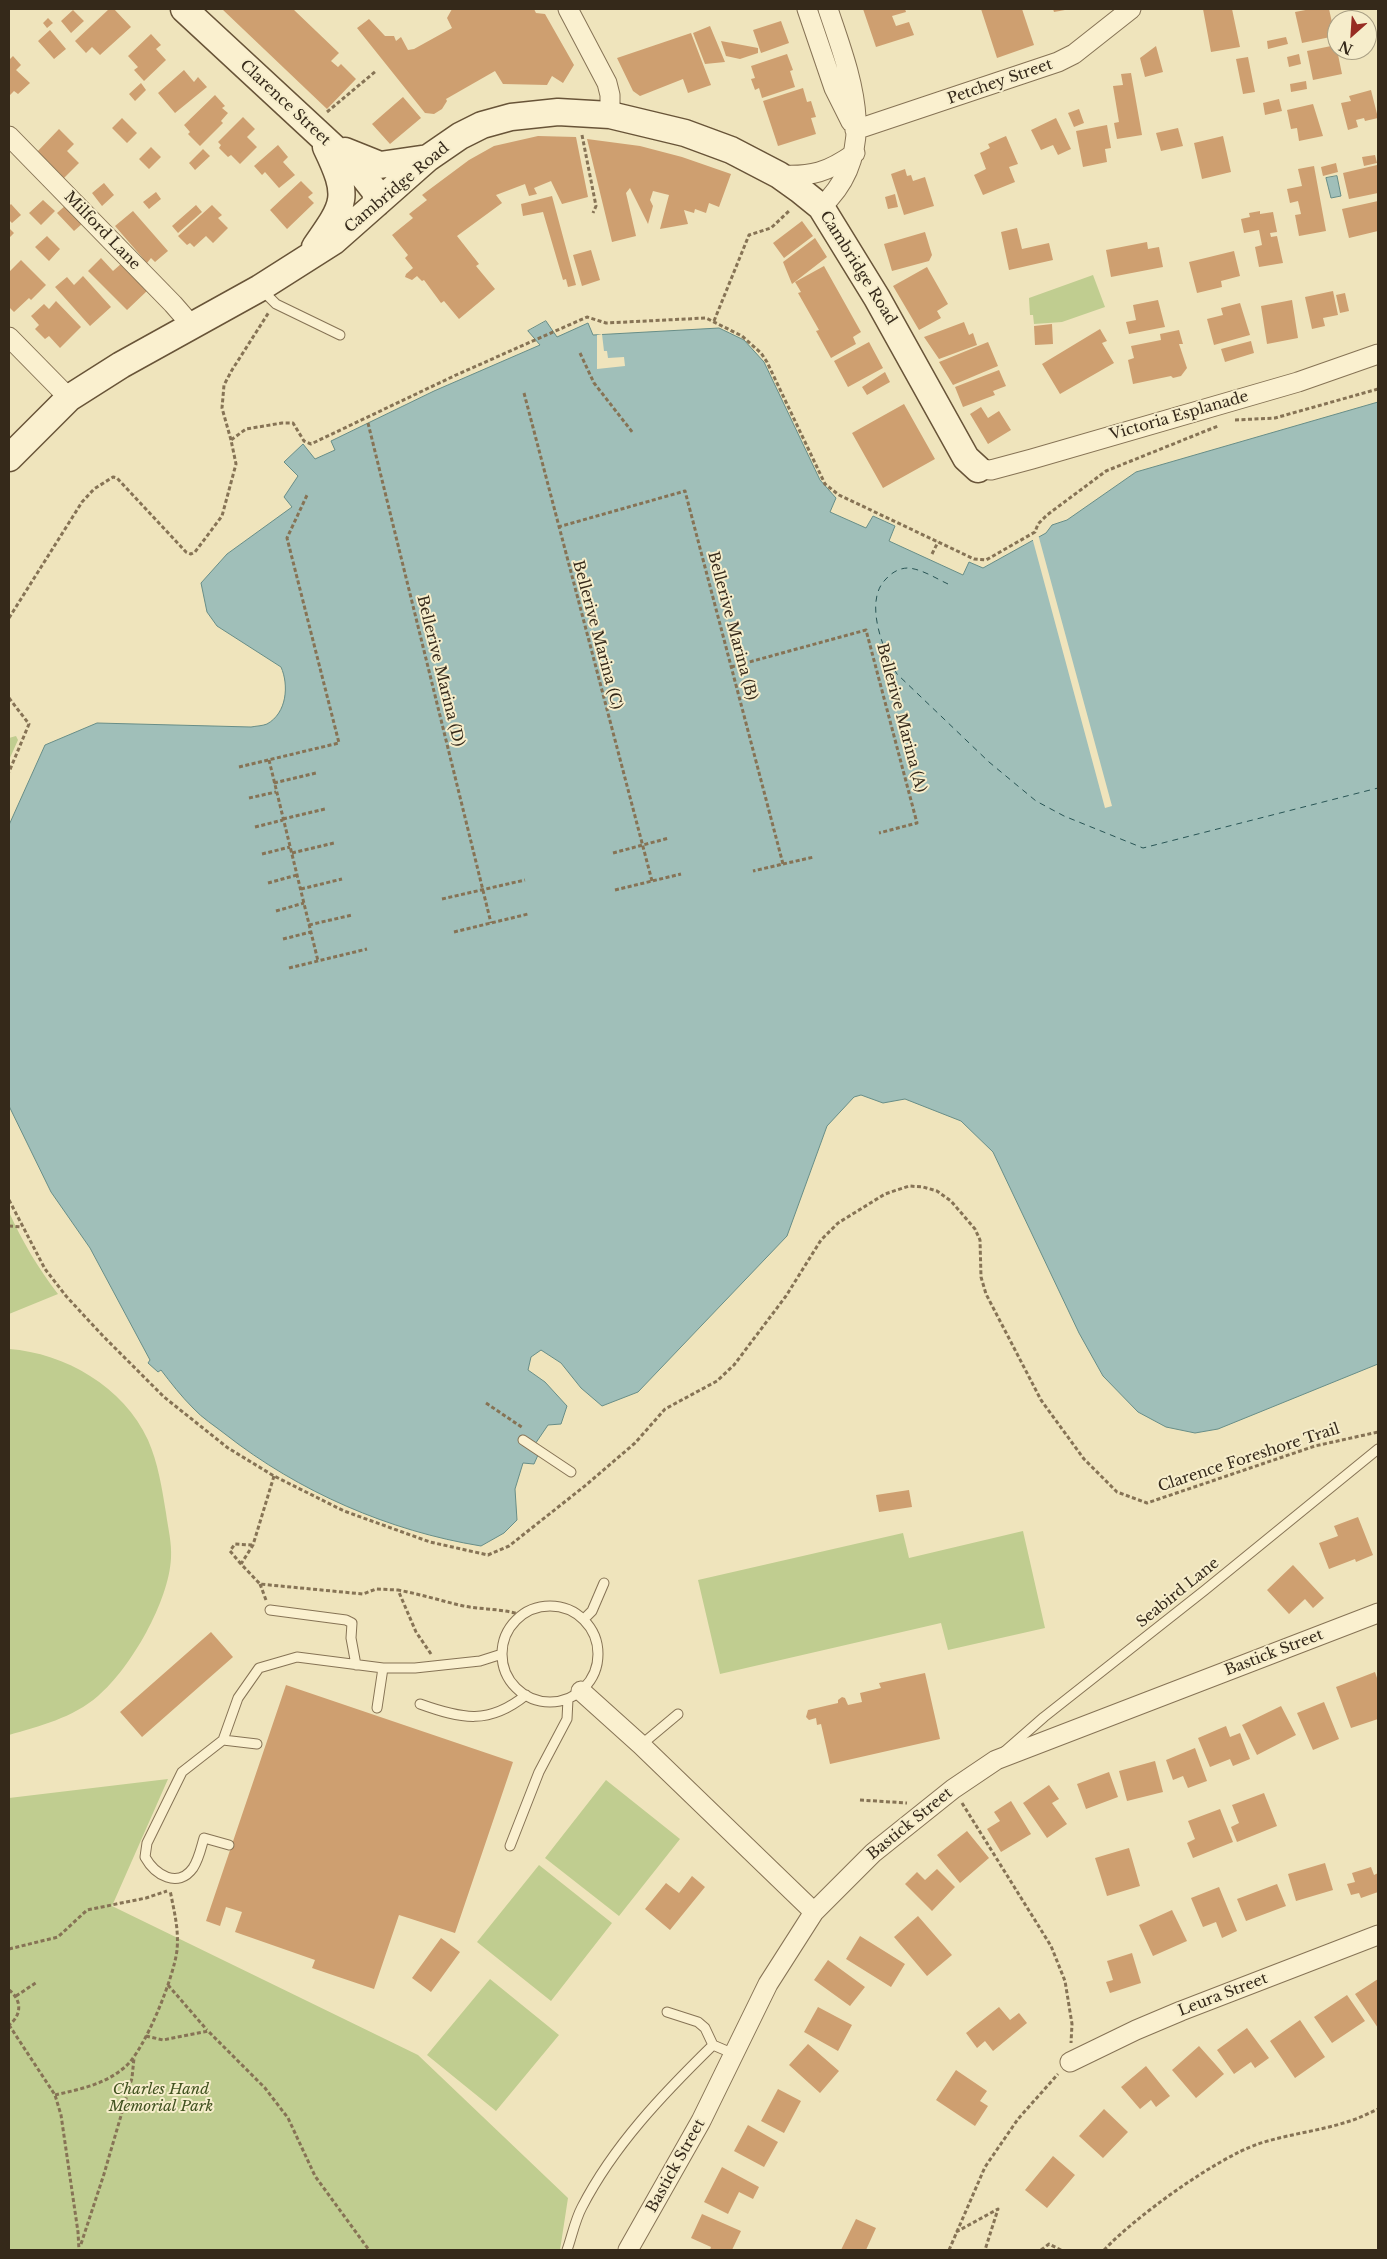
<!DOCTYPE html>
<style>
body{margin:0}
#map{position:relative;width:1387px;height:2259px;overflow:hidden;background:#efe4bc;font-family:"Libre Baskerville",serif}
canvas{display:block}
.frame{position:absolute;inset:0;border:10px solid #35291a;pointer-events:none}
.north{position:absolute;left:1327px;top:10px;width:50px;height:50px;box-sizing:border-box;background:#f6edcb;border:1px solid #a99f84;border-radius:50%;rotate:206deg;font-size:14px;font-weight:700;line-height:20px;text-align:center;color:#35291a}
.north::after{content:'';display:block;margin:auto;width:18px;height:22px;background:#972c23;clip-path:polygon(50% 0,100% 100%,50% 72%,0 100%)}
</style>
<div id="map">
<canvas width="1387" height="2259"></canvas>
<div class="frame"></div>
<div class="north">N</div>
</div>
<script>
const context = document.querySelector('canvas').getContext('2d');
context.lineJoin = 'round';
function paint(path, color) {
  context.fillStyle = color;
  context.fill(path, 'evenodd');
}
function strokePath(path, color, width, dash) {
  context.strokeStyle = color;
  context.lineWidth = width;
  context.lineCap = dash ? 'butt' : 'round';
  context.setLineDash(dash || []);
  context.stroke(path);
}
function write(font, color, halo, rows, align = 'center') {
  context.font = font + ' "Libre Baskerville",serif';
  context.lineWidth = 4;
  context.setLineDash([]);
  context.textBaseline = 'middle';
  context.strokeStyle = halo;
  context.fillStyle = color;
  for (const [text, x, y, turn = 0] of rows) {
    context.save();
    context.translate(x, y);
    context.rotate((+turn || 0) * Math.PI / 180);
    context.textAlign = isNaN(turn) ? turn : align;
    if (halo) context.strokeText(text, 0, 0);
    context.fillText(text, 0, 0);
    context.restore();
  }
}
paint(new Path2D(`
 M1093,275l12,32 -43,15 -28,2 -1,-9h-3l-1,-17z
 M16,736l2,4 -9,20v-22z
 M9,1212c13,29 29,56 49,82l-49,20z
 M9,1349c56,4 115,38 139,91 10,23 14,48 18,73 2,15 6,30 5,45 -2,43 -40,110 -73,138 -25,22 -59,30 -89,39z
 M1023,1531l22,97 -97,22 -7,-27 -221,51 -22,-94 205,-47 6,25z
 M168,1779l-56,127 306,149 150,143 -8,52h-551v-452z
 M606,1780l74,59 -61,77 -74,-58z
 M539,1865l73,58 -61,78 -74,-59z
 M490,1979l69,56 -63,76 -69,-56z`), '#c0cd90');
const water = new Path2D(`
 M1337,176l4,20 -10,2 -5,-20z
 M546,321l11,16 31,-14 5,12 126,-7 25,12 20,22 56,118 16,18 -6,14 36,16 7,-12 22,10 -6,15 74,34 6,-13 14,6 63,-35 6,-8 15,-5 69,-48 242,-70v962l-160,65 -23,4 -29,-6 -28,-15 -35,-36 -24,-43 -86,-181 -32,-31 -56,-22 -22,4 -22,-8 -7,2 -27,29 -40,110 -149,156 -36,14 -21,-18 -20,-25 -20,-13 -10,7 -3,13 17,12 22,24 -6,18 -13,1 -17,25 7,5 -4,9 -11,-1 -8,26 2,31 -13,13 -23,13c-92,-15 -182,-54 -256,-112 -10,-8 -23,-16 -32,-26 -12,-12 -22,-25 -32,-38l-3,2 -10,-9 2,-3 -60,-112 -39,-56 -42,-86v-281l36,-80 52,-22 154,4c5,-1 11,-1 16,-3 20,-11 22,-39 14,-57l-64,-41 -10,-14 -6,-29 26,-29 65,-47 -8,-10 14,-21 -14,-14 19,-18 12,15 20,-9 -4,-9 103,-50 106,-46 -12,-14z`);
paint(water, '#a0bfb9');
strokePath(water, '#678d87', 1);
paint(new Path2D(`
 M602,334l2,17h3l1,7 16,-1 1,9 -28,3v-34z
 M1038,534l74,272 -7,2 -73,-271z`), '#efe4bc');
strokePath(new Path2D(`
 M948,584c-11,-5 -26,-15 -40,-16 -9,0 -17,5 -23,12 -21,22 -2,71 12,94l92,88 47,39 28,15 79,32 235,-60`), '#295555', 1, [6, 5]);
paint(new Path2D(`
 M109,9h5l17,18 -31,28 -8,-8 -6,6 -11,-12z
 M222,9h71l46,44 -8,8 7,6 3,-3 15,15 -29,30z
 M452,9h82l2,4 9,1 29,51 -11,18 -11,-7 -5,9 -44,-1 -8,-13 -49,28 1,2 -5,8 -8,5 -9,-1 -68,-85 12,-9 16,17h9l2,5 5,-4 7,13 6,-1 38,-21 -5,-10z
 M863,9h42l1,3 -14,4 4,10 13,-4 5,13 -38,12z
 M981,9h41l12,36 -37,13z
 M1053,9h12v1l-11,2z
 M1203,9h29l8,38 -29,5z
 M1311,9h18l6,27 -33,7 -7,-31z
 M73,10l11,11 -13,12 -10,-12z
 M48,18l5,5 -6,5 -4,-5z
 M781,21l8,22 -28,10 -8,-23z
 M710,26l15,36 -20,2 -12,-31z
 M50,30l16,19 -12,10 -16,-18z
 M691,33l20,52 -23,8 -5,-14 -43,17 -7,-5 -16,-33z
 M151,34l10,11 -5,4 10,11 -22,21 -10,-11 4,-3 -10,-11z
 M1286,37l2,7 -20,5 -1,-8z
 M721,41l37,7v5l-18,6 -14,-3z
 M1336,45l6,29 -29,6 -6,-29z
 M1156,46l7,26 -18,5 -5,-19z
 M787,54l6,16 -3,1 5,16 -33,11 -3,-10 -4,2 -4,-11 4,-1 -4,-12z
 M1299,54l2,10 -12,3 -2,-10z
 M13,56l8,9 -5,5 14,13 -12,11 -4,-3 -5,5v-36z
 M1248,57l7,35 -12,2 -7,-35z
 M184,70l10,12 4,-5 9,10 -32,26 -17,-20z
 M1131,73l11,62 -25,4 -3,-16 5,-1 -6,-36 10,-1 -2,-11z
 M1306,81l1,8 -16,3 -1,-8z
 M141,83l5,7 -11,11 -6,-7z
 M803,88l4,14 4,-1 5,16 -5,1 5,16 -38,12 -15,-45z
 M1371,90l7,28 -13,3 -1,-3 -8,2 2,7 -10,3 -7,-27 10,-2 -2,-5z
 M215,95l10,11 -3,2 6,5 -7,8 2,2 -23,23 -12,-12 2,-2 -6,-7z
 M403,97l18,21 -31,26 -18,-20z
 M1279,99l3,12 -17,4 -2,-12z
 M1313,104l10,32 -24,5 -2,-13 -6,1 -4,-19z
 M1079,109l5,14 -10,4 -6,-14z
 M243,117l12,12 -8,8 10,10 -17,17 -9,-9 -3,2 -9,-9 2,-3 -3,-3z
 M122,118l15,15 -10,10 -15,-15z
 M1056,118l15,31 -13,6 -5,-10 -12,5 -10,-20z
 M1107,125l4,23 -6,1 2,13 -24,5 -7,-36z
 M1178,128l5,18 -22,5 -5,-18z
 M59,129l15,15 -7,7 12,12 -16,16 -27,-26z
 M538,136l38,1 12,60 -26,7 -11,-23 -17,7 3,6 -8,2 -4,-12 -29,11 6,8 -45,33 22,28 -3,2 19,23 -36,30 -15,-18 -3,2 -17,-23 -2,1 -5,-5 -5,4 -7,-3 1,-3 7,-6 -8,-10 3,-3 -16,-20 21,-17 -4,-4 18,-14 -5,-5 47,-35 25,-14z
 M1006,136l12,28 -9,3 6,15 -32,13 -9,-20 12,-6 -6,-16 10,-5 -2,-4z
 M1223,136l8,36 -29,7 -8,-36z
 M587,139l53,7 42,11 49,17 -12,33 -10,-4 -3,10 -11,-4 -1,4 -10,-3 4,14 -28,5 9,-34 -16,-4 -3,9 3,6 -5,18 -18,-36 -4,5 10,43 -24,6z
 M278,145l10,12 -5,5 12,13 -16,13 -14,-16 -3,3 -8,-9z
 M151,147l10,10 -12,12 -10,-10z
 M203,149l7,7 -15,14 -6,-7z
 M1375,155l2,8 -13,3 -2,-9z
 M1336,163l2,9 -15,4 -2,-9z
 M1377,165l1,28 -29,6 -6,-26z
 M1314,166l12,65 -27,5 -4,-21 6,-1 -3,-13 -8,2 -3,-14 15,-3 -4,-17z
 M905,169l2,7 4,-1 2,6 12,-4 9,29 -30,9 -13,-41z
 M301,181l12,12 -5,4 6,6 -27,26 -17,-19z
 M104,183l10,12 -12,11 -10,-13z
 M156,192l5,7 -12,10 -6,-7z
 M895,194l3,13 -10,2 -3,-12z
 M552,196l24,89 -8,2 -2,-8 -3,1 -20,-68 -20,4 -2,-12z
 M43,200l12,11 -14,14 -12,-12z
 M1378,201v30l-29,7 -7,-29z
 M11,204l10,11 -9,8 -3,-3v-14z
 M66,205l17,18 -9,8 -17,-18z
 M196,205l6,7 -24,21 -6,-7z
 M212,205l10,10 -4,3 10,10 -15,15 -7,-7 -12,11 -4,-4 -3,2 -9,-9z
 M133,211l35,40 -13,11 -4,-4 -4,5 -32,-37z
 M1260,211v3l13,-2 4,20 -7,1 1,4 6,-1 6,27 -24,4 -4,-20 7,-2 -3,-15 -15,3 -3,-14 9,-2 -1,-4z
 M802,221l11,15 -29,22 -11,-15z
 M9,228l5,5 -5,5z
 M1017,228l5,21 27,-6 4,17 -44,10 -8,-38z
 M925,232l7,23 -3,6 -37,10 -8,-27z
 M47,236l13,13 -11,12 -14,-14z
 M815,238l12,19 -35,27 -9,-22z
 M1147,242l1,7 11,-2 4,20 -52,10 -5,-27z
 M591,250l9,30 -18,6 -9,-31z
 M1234,251l6,25 -19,5 1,6 -25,6 -8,-31z
 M101,258l12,13 9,-8 26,27 -21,20 -39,-39z
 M21,260l25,25 -15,15 -2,-2 -15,14 -5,-5v-35z
 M824,266l37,66 -8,5 3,7 -25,14 -15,-27 3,-1 -21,-37 3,-1 -6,-10z
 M927,267l21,37 -11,7 4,7 -22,12 -26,-44z
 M83,276l28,31 -21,19 -35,-39 12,-10 7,8z
 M1333,291l5,24 -15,3 2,8 -13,3 -7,-32z
 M1345,293l4,18 -9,2 -4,-18z
 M1158,300l7,27 -36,7 -3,-12 10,-2 -3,-15z
 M1292,300l6,38 -31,6 -6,-38z
 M56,301l25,26 -21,21 -11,-12 -4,3 -10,-10 4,-4 -8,-9 13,-12 5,5z
 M1240,303l10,32 -36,10 -7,-26 16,-4 -2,-7z
 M964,322l5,13 4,-2 4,12 -38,14 -15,-22z
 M1052,324l1,20 -18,1 -1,-19z
 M1100,329l7,12 -5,2 12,20 -54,31 -18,-30z
 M1179,330l4,14h-4l8,24 -6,8 -8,2 -2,-2 -38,8 -5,-24 6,-2 -3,-12 30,-6 -1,-6z
 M1251,341l3,12 -29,9 -4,-13z
 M869,342l14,26 -35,19 -14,-26z
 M988,342l10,24 -45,19 -14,-23z
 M999,370l7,16 -13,5 2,4 -32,12 -8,-20z
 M885,372l5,10 -23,13 -5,-8z
 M904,404l31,55 -52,29 -31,-55z
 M981,407l7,11 11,-7 12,19 -23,14 -18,-30z
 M909,1490l3,17 -33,5 -3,-17z
 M1358,1517l15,38 -17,7 -1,-3 -26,10 -10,-26 19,-7 -4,-10z
 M1293,1565l31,33 -11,10 -8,-9 -16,15 -22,-24z
 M211,1632l22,25 -91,80 -22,-25z
 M1375,1672l3,9v38l-27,9 -15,-41z
 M925,1673l15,66 -110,25 -9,-40 -4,1 -1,-7 -7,2 -3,-3 2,-7 30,-7v-3l4,-3 3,1 3,7 14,-3 -2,-9 21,-5 -2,-5z
 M286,1685l227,77 -58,171 -56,-18 -25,74 -62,-21 3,-8 -80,-28 7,-20 -16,-5 -6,19 -14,-5z
 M1324,1702l15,37 -26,11 -16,-37z
 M1281,1706l15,29 -39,20 -15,-30z
 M1226,1726l4,11 10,-4 10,26 -17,7 -3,-7 -20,8 -12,-29z
 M1195,1748l12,33 -19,7 -5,-12 -10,4 -7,-20z
 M1155,1761l8,31 -36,9 -8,-30z
 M1109,1772l9,25 -32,12 -9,-25z
 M1049,1785l10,14 -7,4 15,21 -20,14 -24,-35z
 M1264,1793l13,33 -40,16 -6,-15 8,-4 -7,-18z
 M1011,1801l20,33 -30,18 -14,-23 13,-8 -6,-9z
 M1220,1809l13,33 -40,16 -6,-15 8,-4 -7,-18z
 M967,1831l22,27 -29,25 -23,-28z
 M1129,1848l11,38 -33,10 -12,-38z
 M1325,1863l8,27 -37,11 -8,-27z
 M1371,1867l3,8 4,-2v19l-17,6 -2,-5 -8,2 -4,-11 8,-2 -3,-9z
 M937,1869l18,18 -23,24 -27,-27 12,-12 8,8z
 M692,1876l13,11 -35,43 -25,-21 21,-26 13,10z
 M1277,1884l9,22 -40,15 -9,-22z
 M1219,1887l18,44 -15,7 -6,-16 -13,5 -12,-29z
 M1172,1910l15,31 -34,15 -14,-31z
 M918,1916l34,39 -25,21 -33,-39z
 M860,1936l45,28 -14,23 -45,-28z
 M441,1938l19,14 -29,40 -19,-14z
 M1132,1953l9,30 -31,10 -4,-11 7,-2 -6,-19z
 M828,1960l37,27 -15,19 -36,-26z
 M1378,1979v49l-23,-34z
 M1347,1995l18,26 -33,22 -18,-26z
 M818,2007l34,18 -14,26 -34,-19z
 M999,2007l11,13 9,-7 8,10 -34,28 -8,-10 -8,7 -11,-15z
 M1300,2020l25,37 -30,21 -25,-37z
 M1247,2028l22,30 -14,10 -4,-6 -17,12 -17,-24z
 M808,2044l31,27 -19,22 -31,-28z
 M1199,2046l25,28 -28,24 -24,-28z
 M1146,2066l24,30 -14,11 -5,-7 -11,9 -19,-22z
 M956,2070l31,21 -7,10 8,5 -13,20 -39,-26z
 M778,2089l23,12 -17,32 -23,-12z
 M1104,2109l24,23 -25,26 -24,-22z
 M748,2125l30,17 -14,25 -30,-16z
 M1053,2156l22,19 -28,33 -22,-18z
 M722,2167l37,20 -6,12 -14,-7 -11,22 -24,-12z
 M702,2214l39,17 -9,19h-22l1,-3 -20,-9z
 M856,2219l20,9 -10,22h-25z`), '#ce9f70');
const lane = new Path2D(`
 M262,290l14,14 64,31
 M523,1440l48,32
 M502 1654a48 48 0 1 1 96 0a48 48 0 1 1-96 0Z
 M270,1610l76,10 6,3 -1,15 5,27
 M584,1619l8,-8 12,-28
 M420,1704c42,15 69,21 106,-9
 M377,1708l6,-40
 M223,1740l34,4
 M641,1745l37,-31
 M1004,1752l40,-35 161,-127 173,-141
 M229,1845l-25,-7c-3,10 -5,21 -11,30 -15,21 -38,7 -48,-11l2,-14 35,-71 41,-32 15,-42 21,-30 38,-11 86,11h32l65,-7 22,-7
 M510,1846l29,-74 28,-53 1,-20
 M667,2012l31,10 7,6 8,17 21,9
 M567,2250c5,-14 8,-30 15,-43 32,-62 81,-113 131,-162`);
const street = new Path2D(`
 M568,9l39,74 3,12v20
 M807,9l27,79 17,34
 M855,130l203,-68 16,-8 57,-45
 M9,136l164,168 20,23
 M779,175c33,2 49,-3 76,-22
 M821,207c61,-56 29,-132 7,-198
 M9,337l60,61
 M978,469l13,1 41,-11 266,-77 80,-28
 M581,1691l60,54 173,167
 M1070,2062l66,-32 45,-19 197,-76
 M628,2250l73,-129 67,-137 46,-72 59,-59 80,-64 43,-29 382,-147`);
const secondary = new Path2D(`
 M184,9l176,163 15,19 2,12
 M345,151l35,14 48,-7
 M315,247c31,-44 35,-50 11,-100
 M9,458l60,-60 52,-33 139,-77 74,-47 94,-83 32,-22 22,-11 29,-8 47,-5 52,3 75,18 46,17 48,25 21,15 21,17 56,91 89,160 12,11`);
strokePath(lane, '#867355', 11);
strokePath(street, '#867355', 21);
strokePath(secondary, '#685438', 29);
strokePath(new Path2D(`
 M327,112l49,-41
 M582,135l14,71 -3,7
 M714,321l35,-86 22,-7 19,-18
 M580,353l14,30 39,50
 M524,393l128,488
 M1235,420l40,-2 103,-29
 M368,423l123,500
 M231,440l-9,-32 2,-23 8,-15 37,-58
 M558,527l127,-36 98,373 -30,7
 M932,554l6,-12
 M9,618l73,-116 12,-13 19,-12 4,1 69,74 5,2 4,-2 27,-36 14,-52 -5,-24 15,-11 36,-6h11l11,18 7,3 145,-69 131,-58 19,6 100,-5 36,18 19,17 6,9 58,122 14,11 135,64 12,1 49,-28 3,-8 9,-9 59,-44 112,-45
 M731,667l135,-37 51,193 -38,10
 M9,698l20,26 -20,48
 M269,760l49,201
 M239,767l100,-24 -52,-205 21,-45
 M274,783l42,-10
 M249,798l27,-6
 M283,819l42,-10
 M255,827l28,-7
 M292,853l42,-10
 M613,853l56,-15
 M262,854l28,-7
 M783,864l31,-7
 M268,883l29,-8
 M301,889l41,-10
 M615,890l66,-16
 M442,899l83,-19
 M276,911l28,-8
 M309,925l43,-10
 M454,932l74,-18
 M283,939l28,-7
 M289,968l78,-19
 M9,1200l36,69 21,27 37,40 61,61 64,51 46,28 70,35 86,31 58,13 21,-9 77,-61 49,-42 30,-34 52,-28 17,-16 52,-69 35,-56 17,-17 47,-29 24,-8 14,1 14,4 14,10 24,28 5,11 1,37 5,17 55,106 43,59 33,33 30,11 168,-57 63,-14
 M9,1226l13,1
 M486,1403l37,25
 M274,1476l-21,69 -12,19 19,20 103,10 13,-5 22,1
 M241,1564l-11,-13 5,-7 17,1
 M260,1584l6,16
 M431,1654l-15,-22 -18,-42c21,4 41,10 61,15 21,5 42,3 63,10
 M860,1800l47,3
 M962,1803l89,143 14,35 7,43 -1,19
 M9,1949l49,-12 29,-27 59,-12 21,-7
 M168,1985l39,45
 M9,1990c13,10 13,25 0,35
 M16,1996l21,-14
 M9,2025l46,70 6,20 17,117 1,18
 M146,2036l17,4 45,-9 57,57 23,30 27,58 54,74
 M55,2095c25,-6 49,-10 70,-28 20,-17 49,-90 52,-117 2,-21 -3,-39 -7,-60
 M956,2232l42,-23 -13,41
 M81,2244l23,-70 28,-96 2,-20
 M949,2250l36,-83 33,-48 40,-45
 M1041,2250l8,-6 12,6
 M1104,2250c31,-33 111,-91 154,-106 30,-10 62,-13 92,-23 10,-3 19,-8 28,-12`), '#867355', 3, [4, 2.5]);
strokePath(lane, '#faf0cf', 9);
strokePath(street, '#faf0cf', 19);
strokePath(secondary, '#faf0cf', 26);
write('15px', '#35291a', '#f6edcb', [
 ["Petchey Street",1000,82,-19],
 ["Clarence Street",285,103,43],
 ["Cambridge Road",397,188,-40],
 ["Milford Lane",102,231,46],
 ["Cambridge Road",858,268,58],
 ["Victoria Esplanade",1179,416,-16],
 ["Bellerive Marina (B)",732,626,75],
 ["Bellerive Marina (C)",597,635,75],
 ["Bellerive Marina (D)",440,671,76],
 ["Bellerive Marina (A)",901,718,75],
 ["Clarence Foreshore Trail",1249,1458,-18],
 ["Seabird Lane",1178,1593,-39],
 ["Bastick Street",1274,1653,-21],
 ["Bastick Street",910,1824,-39],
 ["Leura Street",1223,1995,-21],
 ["Bastick Street",676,2166,-61]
]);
write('italic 15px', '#415220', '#f6edcb', [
 ["Charles Hand",161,2090],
 ["Memorial Park",161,2107]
]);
</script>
